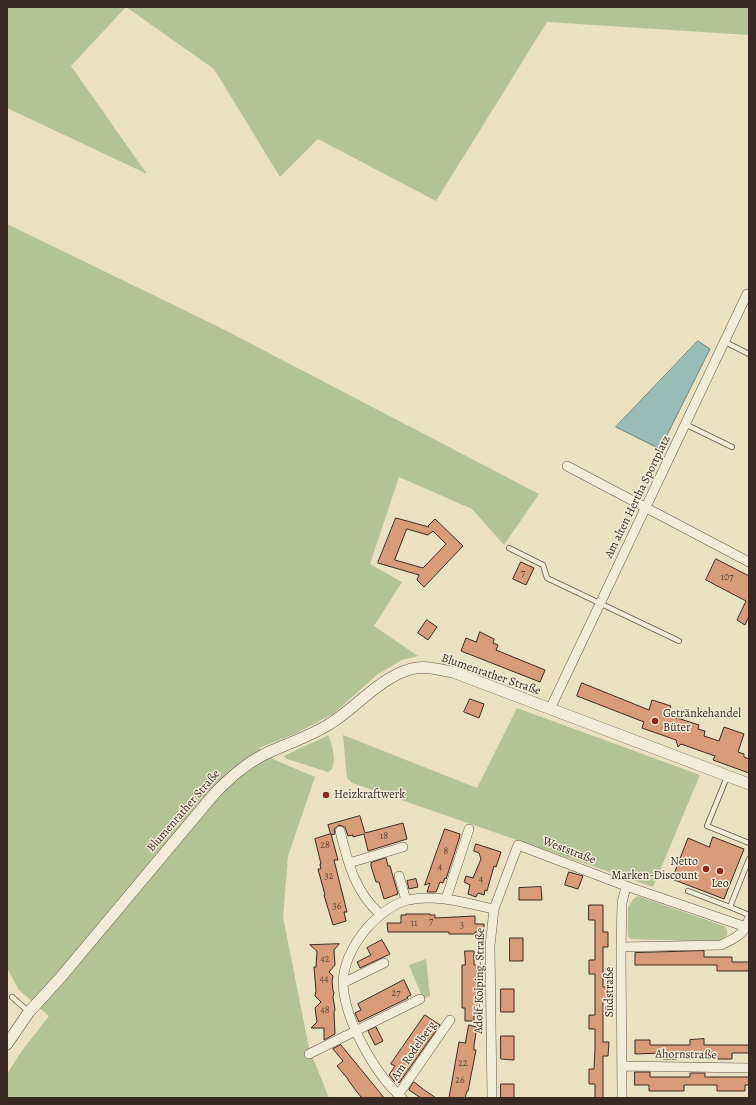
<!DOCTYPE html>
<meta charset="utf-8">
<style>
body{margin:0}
#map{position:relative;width:756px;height:1105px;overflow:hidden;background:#eae1c1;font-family:Alegreya,serif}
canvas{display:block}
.frame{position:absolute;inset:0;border:8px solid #3a2923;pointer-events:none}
</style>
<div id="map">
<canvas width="756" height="1105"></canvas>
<div class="frame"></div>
</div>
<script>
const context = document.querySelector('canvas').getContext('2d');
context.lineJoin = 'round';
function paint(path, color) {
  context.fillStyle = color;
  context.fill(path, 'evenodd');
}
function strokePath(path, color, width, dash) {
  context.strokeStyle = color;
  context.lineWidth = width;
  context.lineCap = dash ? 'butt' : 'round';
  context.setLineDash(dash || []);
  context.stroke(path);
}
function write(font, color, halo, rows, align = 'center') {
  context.font = font + ' Alegreya,serif';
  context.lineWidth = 3;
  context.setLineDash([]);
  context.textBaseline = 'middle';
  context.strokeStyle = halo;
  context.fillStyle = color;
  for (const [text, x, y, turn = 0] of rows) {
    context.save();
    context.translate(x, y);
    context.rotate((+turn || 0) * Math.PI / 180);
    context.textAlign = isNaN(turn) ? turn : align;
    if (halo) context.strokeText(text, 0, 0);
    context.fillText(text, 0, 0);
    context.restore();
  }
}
paint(new Path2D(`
 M7,7h742v28l-202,-13 -111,179 -118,-62 -38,38 -66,-108 -88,-62 -55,59 76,108 -140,-66z
 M7,224l212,103 320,167 -35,51 -32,-36 -73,-32 -29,87 32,18 -28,44 44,30 -16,4 -24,14 -45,40 -36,19 -38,15 16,12 40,17 -27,79 -5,61 26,131 20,50h-322v-24l14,-22 28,-36 -30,-26 -12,-22z
 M517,708l183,67 -47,112 -301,-104 -5,-5 -4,-43 134,53z
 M328,735c4,8 11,33 0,37l-41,-13 -3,-2c4,-5 35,-16 44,-22z
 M638,896l86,30 3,4v5l-7,7 -89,-3 -3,-2v-29l5,-9z
 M426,959l4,37 -7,3 -14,-34z`), '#b4c395');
const water = new Path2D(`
 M698,341l12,8 -50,100 -44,-22z`);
paint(water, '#98bdb7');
strokePath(water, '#72827c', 1);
const building = new Path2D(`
 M396,518l33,9 -1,-1 7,-7 28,27 -39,41 -7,-7 2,-5 -41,-12zM407,529l21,6 5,-4 13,13 -23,24 -28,-8z
 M716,559l33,17v40l-4,9 -8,-5 9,-19 -40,-21z
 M521,562l13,6 -8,17 -13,-6z
 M427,620l10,7 -9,13 -10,-7z
 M480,632l14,7 -1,4 5,2 -2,5 49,20 -5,12 -79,-31 5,-13 10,4z
 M582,683l67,27 3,-10 19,6 -3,9 31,10 -1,4 7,2 -1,5 15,5 5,-14 20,7 -6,18 6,2v3l5,2v14l-36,-13 2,-4 -34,-12 -3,3 -2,-7 -34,-12 2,-6 -67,-26z
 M470,699l14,5 -5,14 -15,-6z
 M360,816l5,17 38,-10 4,16 -39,12 -4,-17 -11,3v-2l-5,1 -3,-9 -6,-2 -5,4 1,5 -4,1 -3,-10z
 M445,829l15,5 -1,5 -13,40 -1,-1 -2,5 -3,-1 -4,10h-9l3,-9 -5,2z
 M331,834l7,26h-4l13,52h-3l2,9 -13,4 -9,-30h1l-7,-26h3l-1,-5h1l-6,-25z
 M713,837l31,12 -20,50 -52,-20 16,-41 21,9z
 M476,844l25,8 -5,15 -2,-1 -7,25 -2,-1 -1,5 -6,-2 -2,4 -8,-3 2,-9 -6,-3 2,-6 7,2 8,-19 -2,-6 -5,-2z
 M386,858l2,8h2l8,28 -14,5 -5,-17h-3l-5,-16v-3z
 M569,872l14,4 -5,13 -13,-4z
 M416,879l2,8 -9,2 -2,-8z
 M541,887l1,13h-23v-12z
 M589,905h14v27h5v15h-5v40h5v14h-5v41h6l-1,14h-5v42h-8v-14h-6v-15h5l1,-20v-20h-6v-14h6v-41h-6v-14h6v-40h-6z
 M406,914h24v1h5v3l40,-2v8h9v8h-9v2h-26v-2h-61l-1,-9h14v-8h5z
 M510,938h13v23h-13z
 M382,940l8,14 -30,14 -3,-6 14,-7 -4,-7z
 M339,944l-5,6 1,15 -6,7 4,4 -1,5 1,10 1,1 -1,5 2,13 -1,2 1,22 -11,6v-12h-13l6,-6 -2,-14 6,-6 -6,-6 1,-5 -2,-24h2l1,-16 -7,-6z
 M465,951h9v14h4v5h2l-1,38h-5v13h-9v-13h-3v-43h3z
 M704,951v6h28v5h17v9h-32v-6h-82v-12z
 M404,980l7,15 -4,2 1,1 -49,24 -4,-9 6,-3 -3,-6z
 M501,989h13v23h-13z
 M425,1015l15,10 -41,58 -3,-3 -1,2 -6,-7 6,-9 -4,-2z
 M469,1025l8,2 -3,18v5h2l-8,41h-1l-2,7h-16l10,-56 6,1z
 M376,1027l7,14 -8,4 -7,-14z
 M501,1036h13v24l-13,-1z
 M704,1039v6h45v8h-17v6h-14l-1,-6h-40v6h-14v-6l-28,1v-14h15v5h40v-5z
 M341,1045l36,44 7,9h-22l-5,-6 -9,-12v-1l-11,-13 6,-5 -10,-12z
 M635,1072h15v5h40v-4h15v4h44v8h-4v6h-28v-6h-33v6h-35v-6h-14z
 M414,1082l9,7 13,9h-15l-12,-8z
 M501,1084h13v14h-13z`);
paint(building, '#d89c7b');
strokePath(building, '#3a2923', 1);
const service = new Path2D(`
 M725,342l24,12
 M685,424l47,23
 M509,548l34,17 4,13 132,63
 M727,777l-20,49 42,17
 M749,859l-19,48 19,8
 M688,891l42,16
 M12,997l17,15`);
const minor = new Path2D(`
 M567,466l182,96
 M550,709l197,-415
 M340,831c8,32 15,61 40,83
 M349,863l54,-16
 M399,876l7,24
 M446,899l23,-70
 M621,947l100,-2c13,-6 24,-11 28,-26
 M343,983l41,-20
 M309,1054l111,-55
 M622,1066l127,2
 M398,1095l52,-75
 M402,1098c-27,-24 -57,-77 -59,-114 0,-20 11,-40 23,-55 11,-12 25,-25 42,-29 29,-6 58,3 86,9
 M492,1098l-2,-152 4,-37 24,-64 108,41 123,42
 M622,1098l-1,-151 1,-44 4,-17`);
const tertiary = new Path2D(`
 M7,1044l22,-32 32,-35 154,-184c15,-15 29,-28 48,-38 22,-11 47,-18 68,-32 27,-17 48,-45 80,-54 14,-4 29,1 42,3l296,112`);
strokePath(service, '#66574a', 6);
strokePath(minor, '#66574a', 10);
strokePath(tertiary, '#66574a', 12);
strokePath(service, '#f1ecd7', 4.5);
strokePath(minor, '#f1ecd7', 9);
strokePath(tertiary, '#f1ecd7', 11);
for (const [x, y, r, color] of [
 [655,721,4,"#8f2418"],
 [326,795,4,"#8f2418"],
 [706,869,4,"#8f2418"],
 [720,871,4,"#8f2418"]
]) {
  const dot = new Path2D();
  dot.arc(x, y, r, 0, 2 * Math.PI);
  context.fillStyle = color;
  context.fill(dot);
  strokePath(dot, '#f1ecd7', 1.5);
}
write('10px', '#624639', null, [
 ["7",523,574],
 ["107",727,578],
 ["18",384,837],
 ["28",325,846],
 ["8",446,852],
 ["4",440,868],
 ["32",329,877],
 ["4",481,880],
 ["36",337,907],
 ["7",431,922],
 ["11",414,924],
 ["3",462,926],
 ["42",325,960],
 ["44",324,980],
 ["27",396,994],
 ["48",325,1011],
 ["22",463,1064],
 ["26",460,1081]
]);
write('12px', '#3a2923', '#f1ecd7', [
 ["Am alten Hertha Sportplatz",638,497,-64],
 ["Blumenrather Straße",491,675,19],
 ["Blumenrather Straße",184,811,-49],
 ["Weststraße",569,851,21],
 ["Adolf-Kolping-Straße",480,981,-89],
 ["Südstraße",610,992,-90],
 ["Am Rodelberg",414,1051,-55],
 ["Ahornstraße",686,1055,1]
]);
write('12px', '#3a2923', '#f1ecd7', [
 ["Getränkehandel",663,714],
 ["Büter",663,728],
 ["Heizkraftwerk",334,795],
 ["Netto",698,862,"right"],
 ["Marken-Discount",698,876,"right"],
 ["Leo",720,884,"center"]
], 'left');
</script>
